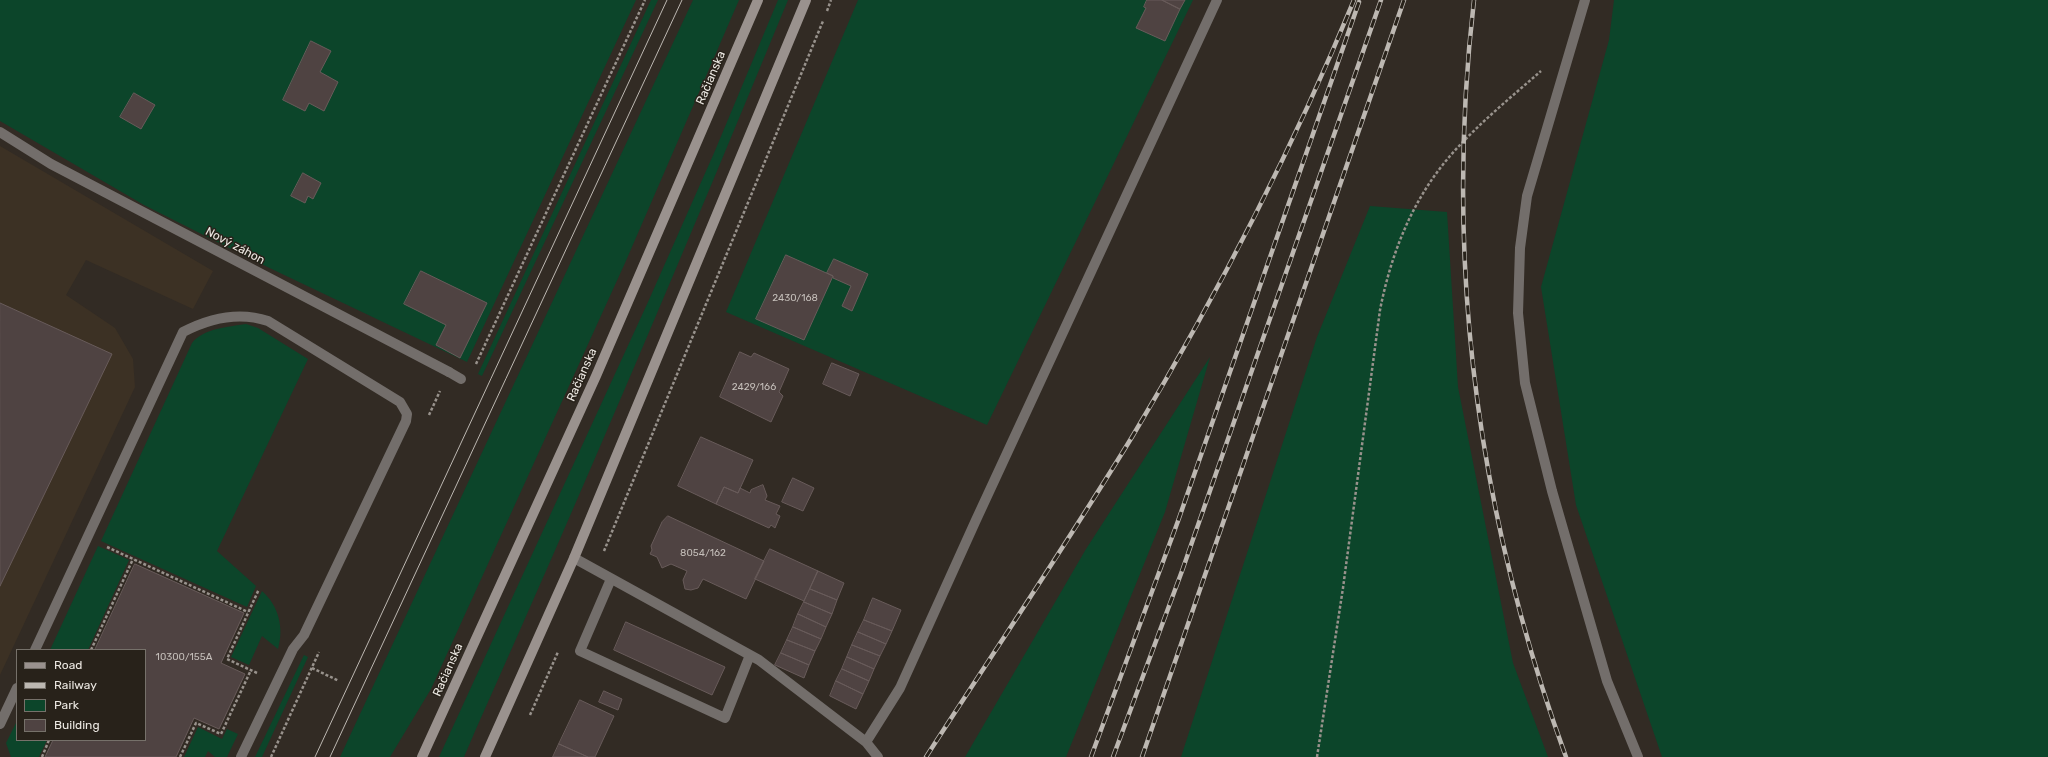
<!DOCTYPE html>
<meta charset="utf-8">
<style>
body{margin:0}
#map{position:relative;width:2048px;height:757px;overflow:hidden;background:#322b24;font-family:Rubik,sans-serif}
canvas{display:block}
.legend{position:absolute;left:16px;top:649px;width:130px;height:92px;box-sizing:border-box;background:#28221a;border:1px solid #76716a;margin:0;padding:5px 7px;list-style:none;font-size:12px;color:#ece8e2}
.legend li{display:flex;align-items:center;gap:8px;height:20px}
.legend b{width:20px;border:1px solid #76716a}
</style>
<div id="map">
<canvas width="2048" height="757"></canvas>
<ul class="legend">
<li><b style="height:5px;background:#9a928e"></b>Road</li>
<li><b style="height:5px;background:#bdb8b2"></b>Railway</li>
<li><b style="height:11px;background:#0c452a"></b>Park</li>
<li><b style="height:11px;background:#4f4342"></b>Building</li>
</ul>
</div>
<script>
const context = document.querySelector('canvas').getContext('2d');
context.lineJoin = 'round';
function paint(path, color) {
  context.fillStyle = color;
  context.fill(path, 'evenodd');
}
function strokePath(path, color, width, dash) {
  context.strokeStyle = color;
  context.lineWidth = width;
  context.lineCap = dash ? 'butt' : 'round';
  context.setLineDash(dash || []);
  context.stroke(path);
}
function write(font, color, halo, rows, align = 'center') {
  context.font = font + ' Rubik,sans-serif';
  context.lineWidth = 3;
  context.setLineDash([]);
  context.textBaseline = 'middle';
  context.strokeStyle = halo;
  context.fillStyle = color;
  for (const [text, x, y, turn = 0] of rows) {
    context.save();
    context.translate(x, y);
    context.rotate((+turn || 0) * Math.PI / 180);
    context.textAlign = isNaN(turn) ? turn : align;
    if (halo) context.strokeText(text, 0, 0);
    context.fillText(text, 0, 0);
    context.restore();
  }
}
paint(new Path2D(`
 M0,146l213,125 -20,38 -107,-49 -20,35 49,33 18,31 2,28 -135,288z`), '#3c3124');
paint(new Path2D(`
 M0,0h636l-169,362 -210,-100 -113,-57 -144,-84z
 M651,0h7l-176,376 -4,-2z
 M693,0h46l-114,263 -194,426 -41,68h-50z
 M778,0h10c-101,245 -204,488 -312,729l-12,28h-25l209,-455 66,-149z
 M858,0h335l-206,425 -261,-113z
 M1614,0h434v757h-386l-86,-252 -35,-218 68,-247z
 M1370,206l77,6 11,175 55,276 35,94h-367l136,-420z
 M246,324l12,4 50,31 -91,192 39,35 -9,21 -146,-66 91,-198c12,-15 36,-16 54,-19z
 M1210,357l-45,155 -99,245h-101l121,-208z
 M98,546l31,14 -41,90h-38z
 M262,591c17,15 22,37 16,58l-16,-13 -13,29 -18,-8z
 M304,655l4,2 -46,100h-7z
 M17,721v19h30l-8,17h-28l-5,-14z
 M198,727l24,12 5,-10 11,5 -11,23h-12l-7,-6 -3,6h-21z`), '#0c452a');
const building = new Path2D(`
 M1147,0h15l18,9 -15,32 -29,-13 10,-20 -2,-1z
 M1162,0h23l-5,9z
 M311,41l20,10 -11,21 18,10 -14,29 -15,-8 -4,8 -22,-11z
 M134,93l21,12 -14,24 -21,-12z
 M303,173l18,10 -8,16 -5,-3 -3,7 -14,-7z
 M786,255l47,21 -29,64 -48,-21z
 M834,259l34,15 -16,37 -10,-5 9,-20 -18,-8v-2l-6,-3z
 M421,271l66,32 -27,55 -24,-13 10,-20 -42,-21z
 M0,303l112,51 -112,232z
 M740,352l11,5 3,-4 35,16 -10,23 4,4 -12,26 -51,-25z
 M832,363l27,11 -9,22 -27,-12z
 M701,437l52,23 -15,33 -14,-6 -8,17 -38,-18z
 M793,478l21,10 -11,23 -21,-9z
 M763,485l4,11 -2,4 15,6 -4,8 4,2 -5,12 -4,-3 -2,3 -53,-24 8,-17 14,6 2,-5 10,5 1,-3z
 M668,516l96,45 -18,38 -43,-20 -5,9 -7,2 -6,-1 -2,-9 4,-9 -16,-7 -9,4 -5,-11 -7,-3 2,-4 -1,-4 11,-24z
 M770,549l48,22 -14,30 -49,-22z
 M135,564l109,49 -23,50 24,11 -26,55 -25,-11 -18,39h-131l8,-17h92v-90h-50z
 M818,571l26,12 -7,17 -27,-11z
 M810,589l27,11 -5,14 -28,-12z
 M873,598l28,12 -9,21 -28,-11z
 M804,602l28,12 -6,13 -28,-13z
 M798,614l28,13 -5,12 -28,-12z
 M864,620l28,11 -6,13 -28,-12z
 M626,622l99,45 -13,28 -98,-45z
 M793,627l28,12 -6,12 -28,-11z
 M858,632l28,12 -6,12 -28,-11z
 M787,640l28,11 -6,14 -28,-12z
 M852,645l28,11 -6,13 -27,-12z
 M781,653l28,12 -5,13 -29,-13z
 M847,657l27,12 -5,12 -27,-12z
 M842,669l27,12 -6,13 -27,-13z
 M836,681l27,13 -7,15 -26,-13z
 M604,691l18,8 -4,11 -19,-8z
 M580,700l34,16 -19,41h-7l-29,-13z
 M559,744l29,13h-35z`);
paint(building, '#4f4342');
strokePath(building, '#685b5a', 1);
strokePath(new Path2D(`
 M827,11l4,-11
 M476,364l169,-364
 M429,415l11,-24
 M107,547l141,65
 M604,551l219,-530
 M91,650l42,-91
 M312,668l27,13
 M257,673l-30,-14 32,-70
 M530,715l28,-63
 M42,757l7,-17
 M180,757l16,-34 25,11 30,-64
 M271,757l48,-105
 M1317,757l26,-169 37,-278c11,-56 32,-110 70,-154 27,-31 60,-58 91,-85`), '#98928c', 2.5, [3, 2]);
strokePath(new Path2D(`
 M1585,0l-58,196 -7,52 -2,65 7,70 27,108 55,190 31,76
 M0,132l51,32 398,208
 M574,558l185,102 107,82 12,15
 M611,579l-31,72 145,67 25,-63
 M35,650l148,-318c27,-14 55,-21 85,-11l132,81 7,12 -1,7 -102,214 -11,14 -52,108
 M0,724l17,-36
 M866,742l34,-54 76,-168 241,-520`), '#736e6b', 10);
strokePath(new Path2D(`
 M449,372l12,7`), '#736e6b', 10);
strokePath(new Path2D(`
 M422,757l174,-381 162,-376
 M485,757l89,-199 232,-558`), '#9a928e', 10);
strokePath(new Path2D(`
 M315,757l352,-757
 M330,757l352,-757`), '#bdb8b2', 1);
const rail = new Path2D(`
 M1474,0c-30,258 3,513 92,757
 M926,757c69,-107 140,-212 206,-320 84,-140 160,-286 222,-437
 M1091,757l87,-236 181,-519
 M1113,757l69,-186 199,-571
 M1142,757l262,-757`);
strokePath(rail, '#bdb8b2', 4.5);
strokePath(rail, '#28221a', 3, [9]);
write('10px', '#c5bfba', null, [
 ["2430/168",795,298],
 ["2429/166",754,387],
 ["8054/162",703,553],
 ["10300/155A",184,657]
]);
write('12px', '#ece8e2', '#28221a', [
 ["Račianska",711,78,-67],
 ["Nový záhon",235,246,28],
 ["Račianska",582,375,-66],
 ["Račianska",448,670,-66]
]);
</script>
